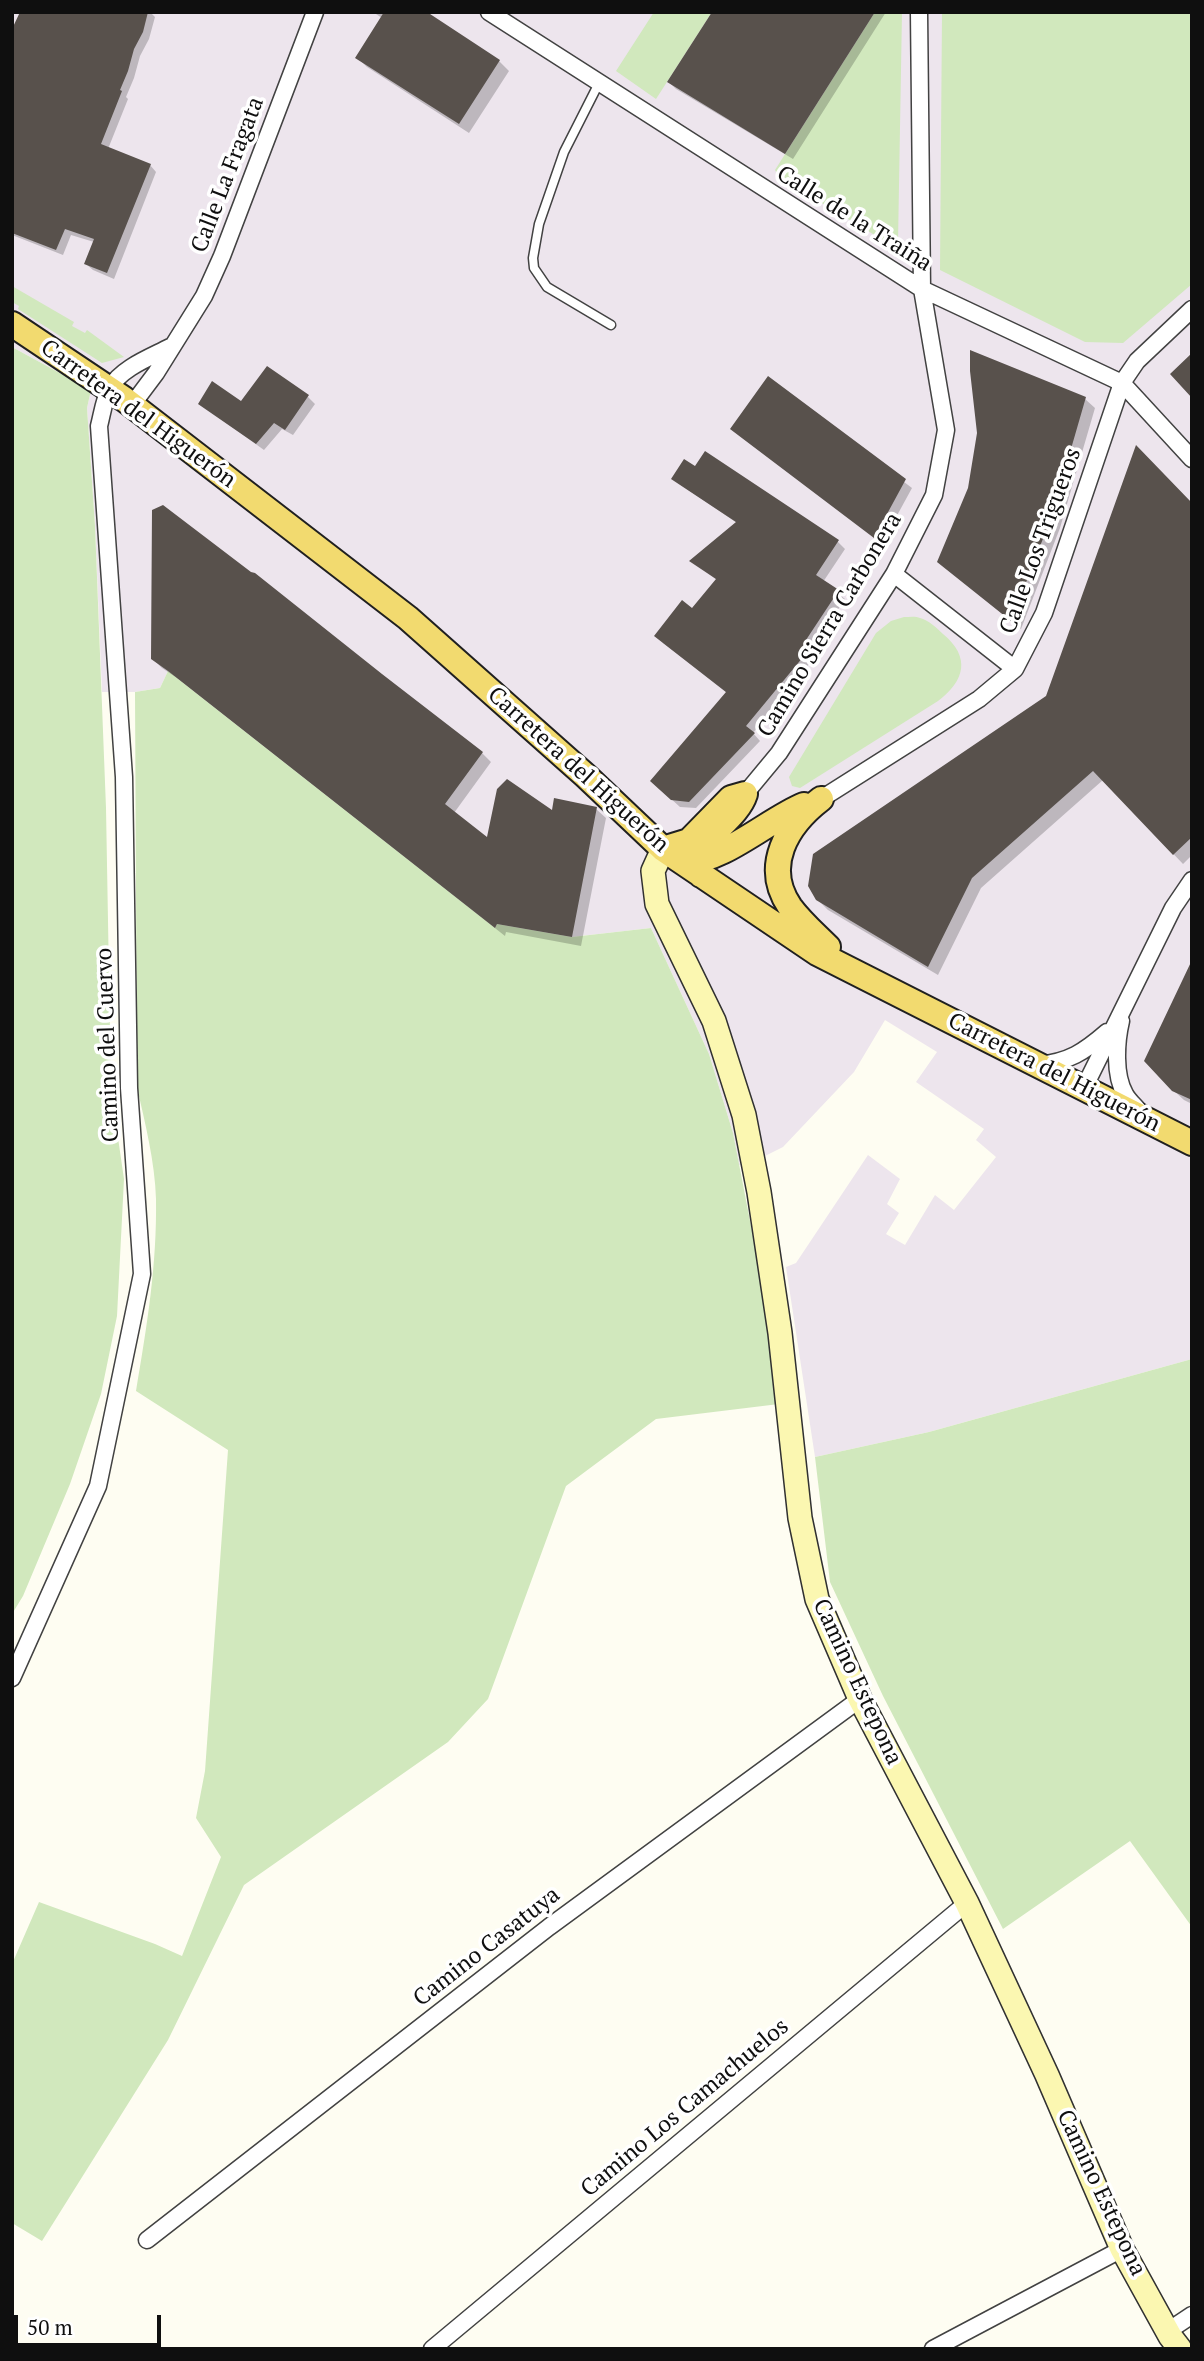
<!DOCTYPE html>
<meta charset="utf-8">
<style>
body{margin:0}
#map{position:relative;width:1204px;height:2361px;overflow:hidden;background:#fefdf2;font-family:"PT Serif",serif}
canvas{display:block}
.frame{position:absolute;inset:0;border:14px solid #0f0f0f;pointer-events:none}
.scale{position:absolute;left:14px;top:2315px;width:147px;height:32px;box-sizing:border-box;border:4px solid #0f0f0f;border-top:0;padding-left:9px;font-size:21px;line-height:24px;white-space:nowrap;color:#0f0f0f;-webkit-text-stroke:5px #fff;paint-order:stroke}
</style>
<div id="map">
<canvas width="1204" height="2361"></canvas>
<div class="frame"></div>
<div class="scale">50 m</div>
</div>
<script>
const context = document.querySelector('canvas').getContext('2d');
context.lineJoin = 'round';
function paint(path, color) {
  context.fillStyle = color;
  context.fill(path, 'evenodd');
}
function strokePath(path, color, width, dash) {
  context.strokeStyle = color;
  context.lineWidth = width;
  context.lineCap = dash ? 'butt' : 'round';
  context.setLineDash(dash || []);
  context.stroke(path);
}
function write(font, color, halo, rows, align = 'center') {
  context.font = font + ' "PT Serif",serif';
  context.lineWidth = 7;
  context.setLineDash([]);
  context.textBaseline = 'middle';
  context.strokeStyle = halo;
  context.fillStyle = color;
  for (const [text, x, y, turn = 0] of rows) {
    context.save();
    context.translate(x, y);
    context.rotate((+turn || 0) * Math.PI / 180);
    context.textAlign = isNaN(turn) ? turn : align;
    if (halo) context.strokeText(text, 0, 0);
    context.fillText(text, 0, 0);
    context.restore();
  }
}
paint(new Path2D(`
 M12,12h1180v1347l-263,73 -114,25 -29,-190 10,-4 72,-108 32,24 -13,25 12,9 -13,21 19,11 30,-50 19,15 42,-53 -20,-17 8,-11 -68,-47 21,-30 -52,-32 -31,52 -71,75 -30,15 -14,3 -6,-32 -24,-79 -58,-126 -79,9 -75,-13 -2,4 -327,-257 -8,17 -25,4h-33l-7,-166 -8,-118 4,-18 -79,-43z`), '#ede5ed');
paint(new Path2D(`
 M654,12h58l-56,87 -40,-28z
 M875,12h27l-4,231 -7,2 -112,-68 -4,-7z
 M942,12h250v272l-69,59 -38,-1 -145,-72z
 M12,286l62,36 -2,4 13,7 2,-3 37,27 -22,6 -84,-54 1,-3 -7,-4z
 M12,347l79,43 -4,18 8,118 11,282 5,282 13,89 -7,137 -16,78 -31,90 -47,112 -11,18z
 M904,617c5,0 12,-1 16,1 8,2 17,10 23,16 28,23 22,47 -5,67l-138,87 -8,-2 -3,-9 87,-144 15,-12z
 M168,671l327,257 2,-4 75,13 79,-9 58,126 24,79 36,186 10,85 -123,15 -90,67 -78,213 -40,43 -204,143 -76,155 -126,201 -30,-18v-259l27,-62 116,42 27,12 39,-99 -25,-39 9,-47 23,-321 -92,-59c11,-65 21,-126 20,-192 -1,-37 -11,-76 -19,-112l-2,-395 25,-4z
 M1192,1359v568l-62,-86 -127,88 -120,-233 -53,-114 -15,-125 114,-25z`), '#d1e8bd');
paint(new Path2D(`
 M22,12h128l5,5 -6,22 -9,17 -6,22 -8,19 2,2 -20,50 42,16 6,7 -42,107 -21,-9 -7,-6 8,-22 -23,-7 -8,20 -51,-20v-201z
 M373,12h50l76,49 10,10 -40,62 -102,-66 -10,-10 25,-39z
 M714,12h172l-93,147 -117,-70 -7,-7z
 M768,379l144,109 -30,55 -142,-107z
 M308,397l7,7 -22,31 -11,-6 -18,21 -64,-46h41z
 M1085,399l10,9 -35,120 -39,101 -82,-67z
 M674,478l164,64 7,7 -22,33 22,17 -32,48 5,6 -65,80 7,8 -64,67 -16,-1 -21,-19 68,-95 -64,-50 54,-63 -25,-19 45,-38 -56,-38z
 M1192,505v350l-9,9 -80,-84 -122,108 -43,87 -110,-65 -11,-11 231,-202z
 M152,658l330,95 9,9 -37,51 34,27 108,-31 10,9 -25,128 -75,-14 -1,4 -325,-256 -18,-12z
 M1192,964v140l-8,-4 -11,-10z`), '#0003');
paint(new Path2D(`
 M20,12h128l-5,20 -9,17 -6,22 -8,19 2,1 -21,53 50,20 -44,109 -23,-9 10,-25 -29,-10 -9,21 -44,-17v-204z
 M384,12h43l73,48 -41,64 -104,-66z
 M712,12h163l-90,142 -118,-72z
 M970,350l116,47 -35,121 -40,103 -74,-59 31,-74 9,-55 -7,-62z
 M1192,353v45l-22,-24z
 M267,366l42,29 -24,35 -11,-7 -18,21 -58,-40 14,-23 29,20z
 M768,376l138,103 -32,59 -144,-109z
 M1136,445l56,58v334l-19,18 -80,-84 -121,107 -44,89 -112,-67 -8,-14 5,-32 233,-158z
 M705,451l134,89 -23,35 23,15 -33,50 7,5 -67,81 9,7 -66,69 -18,-2 -21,-19 76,-89 -72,-56 28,-36 10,8 24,-29 -27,-18 47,-39 -65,-43 13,-20 11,7z
 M163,505l88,67 4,1 127,101 101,78 -38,52 42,33 10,-48 10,-10 45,31 2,-12 43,9 -25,130 -75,-13 -2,4 -327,-257 -17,-12 1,-149z
 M1192,960v140l-20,-9 -28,-30z`), '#58514c');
const service = new Path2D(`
 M599,83l-35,69 -25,72 -6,34 1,10 13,19 64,38`);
const minor = new Path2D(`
 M489,12l433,277 200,94 70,76
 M132,405l24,-32 48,-77 18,-40 93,-244
 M894,574l121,95
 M745,794l34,-41 115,-179 40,-79 12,-65 -24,-141 -3,-277
 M821,799l158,-100 36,-30 29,-56 78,-230 15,-22 55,-52
 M1121,1021c-5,21 -7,54 4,73 3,6 10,12 14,17
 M1038,1065c31,-3 46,-13 69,-33
 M1084,1088l89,-180 19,-28
 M12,1678l86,-192 44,-212 -13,-186 -5,-311 -25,-351c3,-11 5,-27 11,-38 11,-20 41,-31 60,-41
 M147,2240l402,-313 311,-228
 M1168,2331l24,-16
 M432,2349l535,-446
 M933,2349l189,-100`);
const secondary = new Path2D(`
 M663,849l-10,22 4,33 57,117 30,94 15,77 21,141 20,185 17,81 43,100 107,204 80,172 75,174 48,87 10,13`);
const primary = new Path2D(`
 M12,324l112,75 284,219 178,158 77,73 154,104 375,190
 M821,799c-34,26 -59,67 -31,108 11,15 25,27 38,40
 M663,849l26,-8 42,-43 14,-4c-10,31 -61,49 -44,81
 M687,861c34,2 84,-43 117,-56`);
strokePath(service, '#424242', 11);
strokePath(minor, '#424242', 19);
strokePath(secondary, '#313131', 26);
strokePath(primary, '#202020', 28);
strokePath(service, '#fff', 8);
strokePath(minor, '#fff', 16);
strokePath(secondary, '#fbf7b1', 23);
strokePath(primary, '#f2da6f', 24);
write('23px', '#0f0f0f', '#fff', [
 ["Calle La Fragata",228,175,-69],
 ["Calle de la Traiña",854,219,32],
 ["Carretera del Higuerón",138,414,36],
 ["Calle Los Trigueros",1041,541,-70],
 ["Camino Sierra Carbonera",830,625,-59],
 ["Carretera del Higuerón",578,770,42],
 ["Camino del Cuervo",108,1045,-92],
 ["Carretera del Higuerón",1054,1073,27],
 ["Camino Estepona",857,1682,65],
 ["Camino Casatuya",487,1947,-38],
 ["Camino Los Camachuelos",685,2108,-40],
 ["Camino Estepona",1101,2193,65]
]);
</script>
